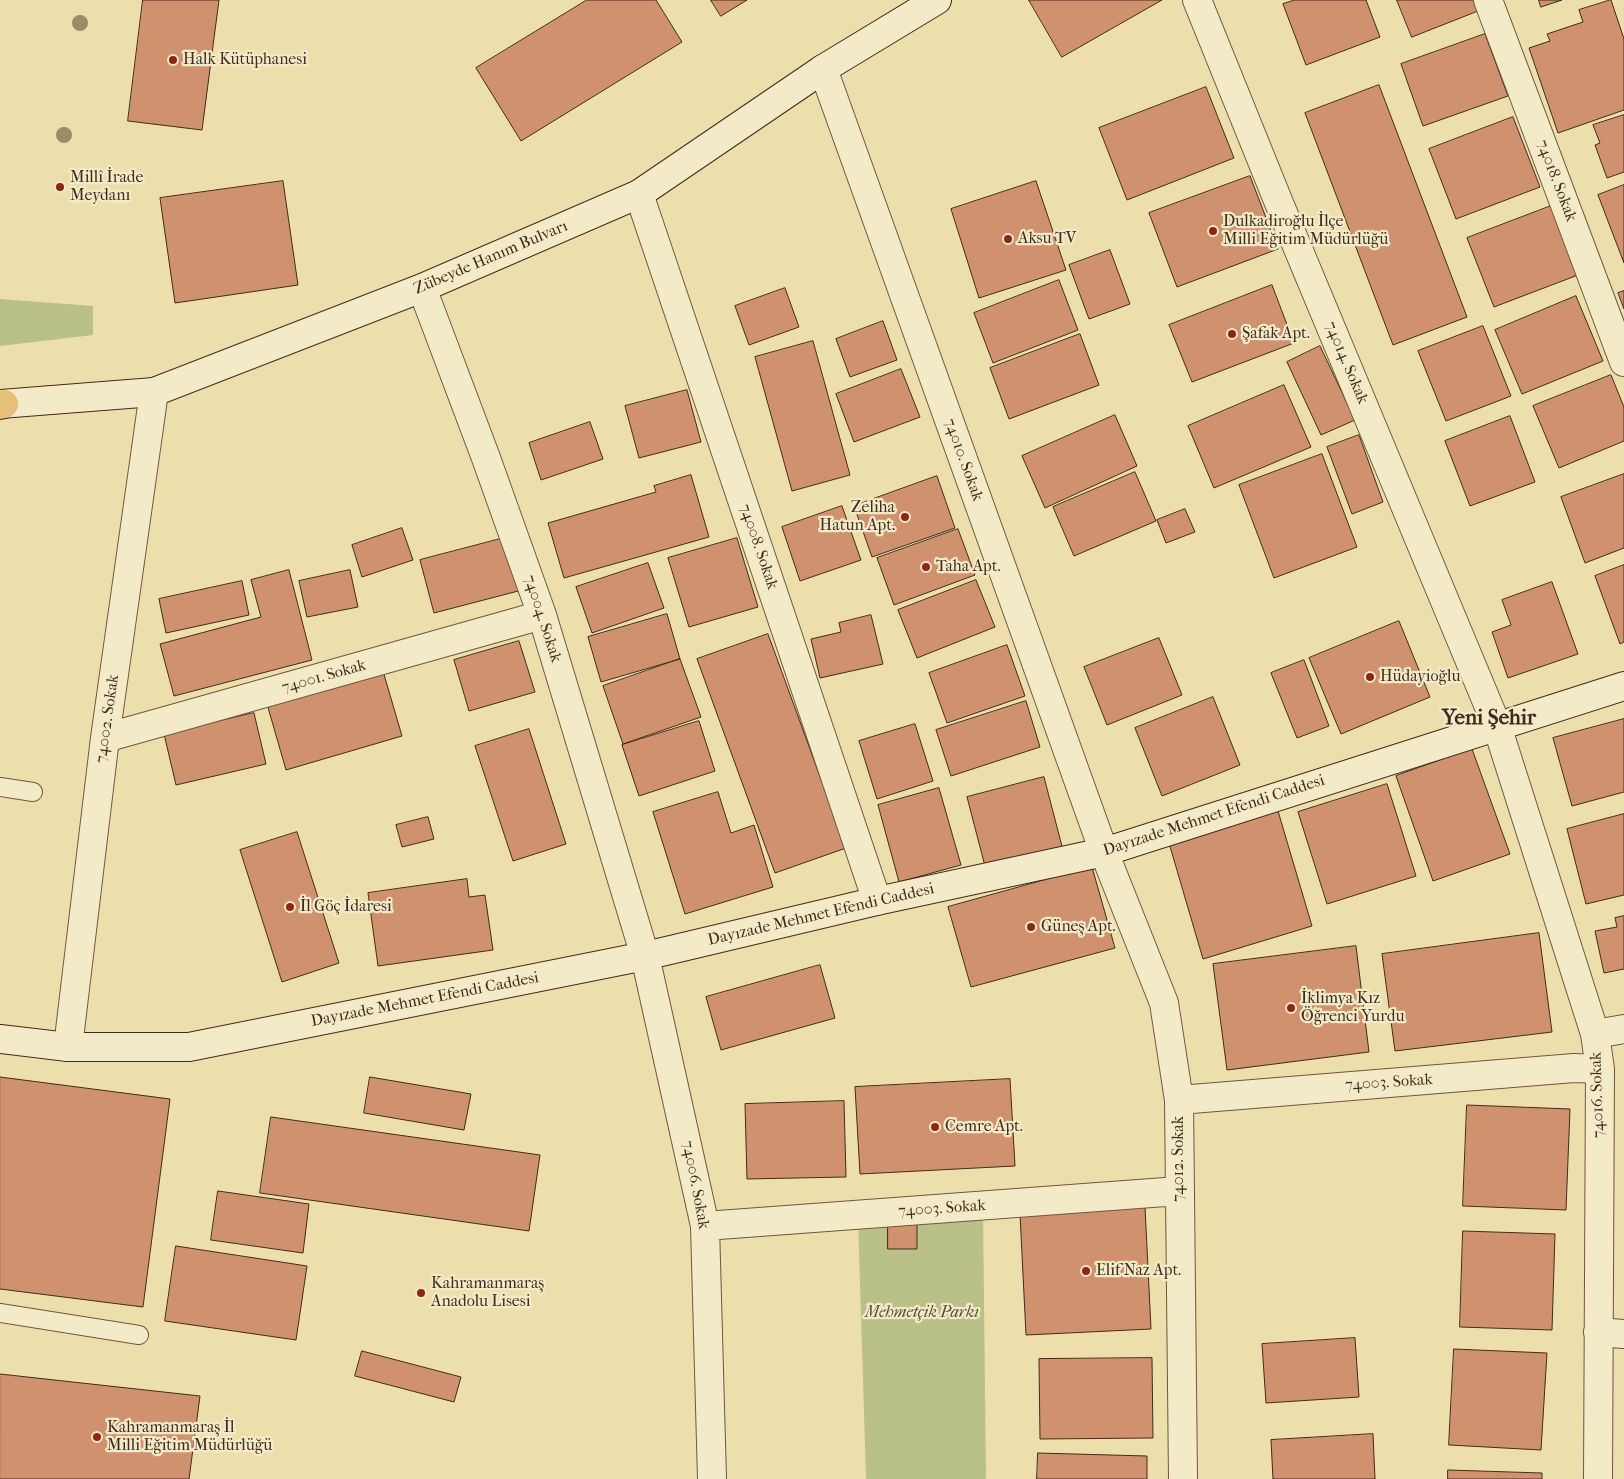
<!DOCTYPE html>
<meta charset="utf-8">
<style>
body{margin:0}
canvas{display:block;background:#eddfab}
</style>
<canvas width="1624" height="1479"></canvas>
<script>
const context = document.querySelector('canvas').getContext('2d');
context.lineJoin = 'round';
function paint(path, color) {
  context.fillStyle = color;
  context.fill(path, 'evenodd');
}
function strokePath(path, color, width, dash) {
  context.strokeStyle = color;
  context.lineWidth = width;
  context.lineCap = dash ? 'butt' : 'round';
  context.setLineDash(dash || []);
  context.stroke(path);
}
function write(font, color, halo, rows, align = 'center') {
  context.font = font + ' "IM FELL French Canon",serif';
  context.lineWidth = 4.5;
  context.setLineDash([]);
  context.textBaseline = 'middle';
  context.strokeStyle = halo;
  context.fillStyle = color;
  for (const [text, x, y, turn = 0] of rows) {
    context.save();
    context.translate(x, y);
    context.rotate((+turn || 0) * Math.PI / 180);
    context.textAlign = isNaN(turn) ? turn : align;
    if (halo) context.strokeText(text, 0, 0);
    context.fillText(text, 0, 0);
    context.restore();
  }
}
paint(new Path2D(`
 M0,299l93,7v29l-93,11z
 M983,1209l3,270h-120l-8,-260z`), '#b9c188');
const building = new Path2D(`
 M143,0h76l-17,130 -74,-9z
 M587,0h69l26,42 -161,99 -45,-73z
 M711,0h36l-26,16z
 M1029,0h133l-100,57z
 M1295,0h71l14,37 -74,28 -23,-61z
 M1397,0h77l4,11 -66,26z
 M1539,0h23l-21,7z
 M1611,0l13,39v71l-66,23 -29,-85 21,-7 -3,-7 36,-12 -4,-12z
 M1485,34l23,62 -85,30 -22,-62z
 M1379,85l88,232 -74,28 -88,-232z
 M1206,87l28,71 -107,42 -28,-72z
 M1624,115v57l-17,6 -12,-33 5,-2 -7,-18z
 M1513,117l27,70 -84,32 -27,-70z
 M1250,176l28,73 -101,38 -28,-74z
 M283,181l15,104 -123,18 -15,-105z
 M1036,181l30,89 -87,28 -28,-89z
 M1624,185v78l-26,-68z
 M1551,206l27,69 -84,32 -27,-69z
 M1110,250l20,54 -41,15 -20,-54z
 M1059,280l19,50 -85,33 -19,-50z
 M1272,285l22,58 -102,39 -23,-57z
 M785,288l14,39 -50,18 -14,-39z
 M1624,291v18l-6,-16z
 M1576,296l27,65 -81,33 -27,-64z
 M883,321l14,39 -47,17 -14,-38z
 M1483,326l28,70 -65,25 -28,-70z
 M1080,334l19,51 -90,34 -19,-51z
 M813,341l37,134 -58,16 -37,-134z
 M1320,346l35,74 -34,15 -34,-73z
 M901,369l19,48 -66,25 -18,-48z
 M1611,375l13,32v34l-65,27 -26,-62z
 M1284,385l27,62 -97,41 -26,-62z
 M687,390l14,52 -62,16 -14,-52z
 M1115,415l22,51 -92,42 -23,-52z
 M1510,416l25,66 -65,24 -25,-65z
 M590,422l13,37 -62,21 -12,-37z
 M1359,435l24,67 -31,12 -25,-67z
 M1322,454l35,93 -83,31 -35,-93z
 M1135,472l21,49 -82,35 -21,-49z
 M1624,474v74l-39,15 -24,-66z
 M691,475l18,62 -145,41 -16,-55 108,-31 -2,-6z
 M937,476l18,52 -83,29 -18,-51z
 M842,506l19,54 -61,21 -18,-54z
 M1185,509l10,23 -29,11 -9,-23z
 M402,528l11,32 -51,17 -10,-32z
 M958,529l17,46 -81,30 -17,-47z
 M508,537l14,53 -88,23 -14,-53z
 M737,538l21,69 -69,20 -21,-69z
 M648,563l16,45 -72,25 -16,-46z
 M1624,565v77l-4,2 -25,-68z
 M289,570l23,90 -138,36 -14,-52 101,-27 -10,-37z
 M350,570l8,37 -51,10 -8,-36z
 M976,580l19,47 -78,31 -19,-48z
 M242,581l7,34 -83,18 -7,-34z
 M1552,582l26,72 -70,24 -16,-46 19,-7 -9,-25z
 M667,614l13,45 -79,23 -13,-45z
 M871,615l12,49 -63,14 -9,-39 30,-7 -2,-9z
 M1399,621l31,76 -89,37 -32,-76z
 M768,634l78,214 -71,25 -78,-214z
 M1159,638l23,57 -75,30 -23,-58z
 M519,641l16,51 -66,19 -15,-51z
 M1007,645l18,51 -78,27 -18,-50z
 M680,659l21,58 -78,27 -20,-58z
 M1304,660l25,66 -32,12 -26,-65z
 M383,671l19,65 -116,34 -19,-66z
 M1213,697l27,68 -78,31 -27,-68z
 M1026,701l14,46 -89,29 -15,-46z
 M254,713l12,51 -90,21 -12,-51z
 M1624,719v73l-52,14 -19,-68z
 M699,721l16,50 -76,25 -17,-51z
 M915,724l18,57 -56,18 -18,-58z
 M529,729l37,115 -53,17 -38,-115z
 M1472,749l38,105 -77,27 -37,-105z
 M1044,777l20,77 -77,20 -20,-77z
 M1387,784l29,92 -89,28 -29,-92z
 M939,788l22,77 -62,17 -21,-77z
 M718,792l13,41 23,-8 19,62 -88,27 -32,-102z
 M1278,811l34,115 -109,33 -34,-116z
 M1624,814v81l-38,9 -19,-75z
 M428,817l6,22 -32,8 -6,-22z
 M297,832l42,131 -57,19 -42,-132z
 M1092,867l23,81 -144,39 -23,-80z
 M467,879l2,18 16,-2 8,55 -115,16 -10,-73z
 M1624,916v53l-20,4 -9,-42 22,-4 -2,-9z
 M1539,933l13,99 -157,19 -13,-97z
 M1356,946l13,106 -142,18 -14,-106z
 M820,965l15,53 -114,32 -15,-53z
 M0,1077l170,22 -27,208 -143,-18z
 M370,1077l101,17 -7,36 -100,-17z
 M1010,1079l5,87 -155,8 -5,-87z
 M844,1101l2,76 -99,2 -2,-75z
 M1467,1105l103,4 -4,101 -103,-4z
 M271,1117l269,38 -11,76 -269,-38z
 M218,1191l91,13 -6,49 -92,-13z
 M1145,1207l6,122 -125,6 -6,-121z
 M888,1222l29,1v26h-29z
 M1463,1231l92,3 -3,96 -92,-3z
 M176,1246l131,20 -11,74 -131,-19z
 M1355,1338l4,59 -93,6 -4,-59z
 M1454,1349l93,4 -6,97 -92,-5z
 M362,1351l99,26 -7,25 -99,-26z
 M1152,1358l1,80 -113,1 -1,-80z
 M0,1374l200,22 -11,83h-189z
 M1373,1434l2,45h-102l-2,-39z
 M1038,1453l109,3v23h-110z
 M1448,1470l94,3v6h-94z`);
paint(building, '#d0916f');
strokePath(building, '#412b1e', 1);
const lane = new Path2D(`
 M0,787l33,5
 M0,1313l139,22`);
const street = new Path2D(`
 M1197,0l82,203 218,523 98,308 5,35 -2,410
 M1488,0l136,362
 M823,69l281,783 60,151 15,97 4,379
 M639,194l238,707
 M422,288l64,170 56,157 103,341 60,270 7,253
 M105,738l437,-123
 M1595,1034l29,-5
 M68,1047l37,-309 49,-346
 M1179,1100l395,-32 26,1
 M705,1226l474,-35
 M1598,1332l26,2`);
const secondary = new Path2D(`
 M0,404l154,-12 268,-104 217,-94 184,-125 114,-69
 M0,1039l68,8h121l456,-91 232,-55 227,-49 520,-166`);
const primary = new Path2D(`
 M0,405l4,-1`);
strokePath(lane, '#6c5841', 20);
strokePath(street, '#6c5841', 30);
strokePath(secondary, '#412b1e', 30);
strokePath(primary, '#412b1e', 30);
strokePath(lane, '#f3eac8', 18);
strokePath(street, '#f3eac8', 28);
strokePath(secondary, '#f3eac8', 28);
strokePath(primary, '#e6c076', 28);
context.fillStyle = '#9c8c69';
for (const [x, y] of [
 [80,23],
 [64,135]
]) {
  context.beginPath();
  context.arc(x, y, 8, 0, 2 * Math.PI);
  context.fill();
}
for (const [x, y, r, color] of [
 [173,60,5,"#8f2418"],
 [60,187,5,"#8f2418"],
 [1213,231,5,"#8f2418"],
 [1008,239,5,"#8f2418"],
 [1232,334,5,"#8f2418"],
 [905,517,5,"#8f2418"],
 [926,567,5,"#8f2418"],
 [1370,677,5,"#8f2418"],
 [290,907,5,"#8f2418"],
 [1031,927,5,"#8f2418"],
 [1291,1008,5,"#8f2418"],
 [935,1127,5,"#8f2418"],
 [1086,1271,5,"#8f2418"],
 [421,1293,5,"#8f2418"],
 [97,1437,5,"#8f2418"]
]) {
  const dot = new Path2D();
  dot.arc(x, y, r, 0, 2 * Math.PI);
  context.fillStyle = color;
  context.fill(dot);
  strokePath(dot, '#f3eac8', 2);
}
write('16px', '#412b1e', '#f3eac8', [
 ["Halk Kütüphanesi",183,60],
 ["Millî İrade",70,178],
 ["Meydanı",70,196],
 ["Dulkadiroğlu İlçe",1223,222],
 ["Milli Eğitim Müdürlüğü",1223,240],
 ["Aksu TV",1018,239],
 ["Şafak Apt.",1242,334],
 ["Zeliha",895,508,"right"],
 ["Hatun Apt.",895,526,"right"],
 ["Taha Apt.",936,567],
 ["Hüdayioğlu",1380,677],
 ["İl Göç İdaresi",300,907],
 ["Güneş Apt.",1041,927],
 ["İklimya Kız",1301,999],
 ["Öğrenci Yurdu",1301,1017],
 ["Cemre Apt.",945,1127],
 ["Elif Naz Apt.",1096,1271],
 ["Kahramanmaraş",431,1284],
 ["Anadolu Lisesi",431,1302],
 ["Kahramanmaraş İl",107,1428],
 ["Milli Eğitim Müdürlüğü",107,1446]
], 'left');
write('16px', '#412b1e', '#f3eac8', [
 ["74018. Sokak",1556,181,69],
 ["Zübeyde Hanım Bulvarı",491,258,-23],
 ["74014. Sokak",1346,363,67],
 ["74010. Sokak",963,460,70],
 ["74008. Sokak",758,547,71],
 ["74004. Sokak",542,619,72],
 ["74001. Sokak",324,677,-16],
 ["74002. Sokak",108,719,-82],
 ["Dayızade Mehmet Efendi Caddesi",1214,816,-18],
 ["Dayızade Mehmet Efendi Caddesi",821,915,-13],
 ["Dayızade Mehmet Efendi Caddesi",425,1000,-11],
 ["74003. Sokak",1389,1083,-4],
 ["74016. Sokak",1598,1095,-92],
 ["74012. Sokak",1179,1159,-90],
 ["74006. Sokak",695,1185,79],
 ["74003. Sokak",942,1209,-4]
]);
write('italic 16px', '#594933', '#f3eac8', [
 ["Mehmetçik Parkı",922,1313]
]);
write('bold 21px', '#412b1e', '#f3eac8', [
 ["Yeni Şehir",1489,719]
]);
</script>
